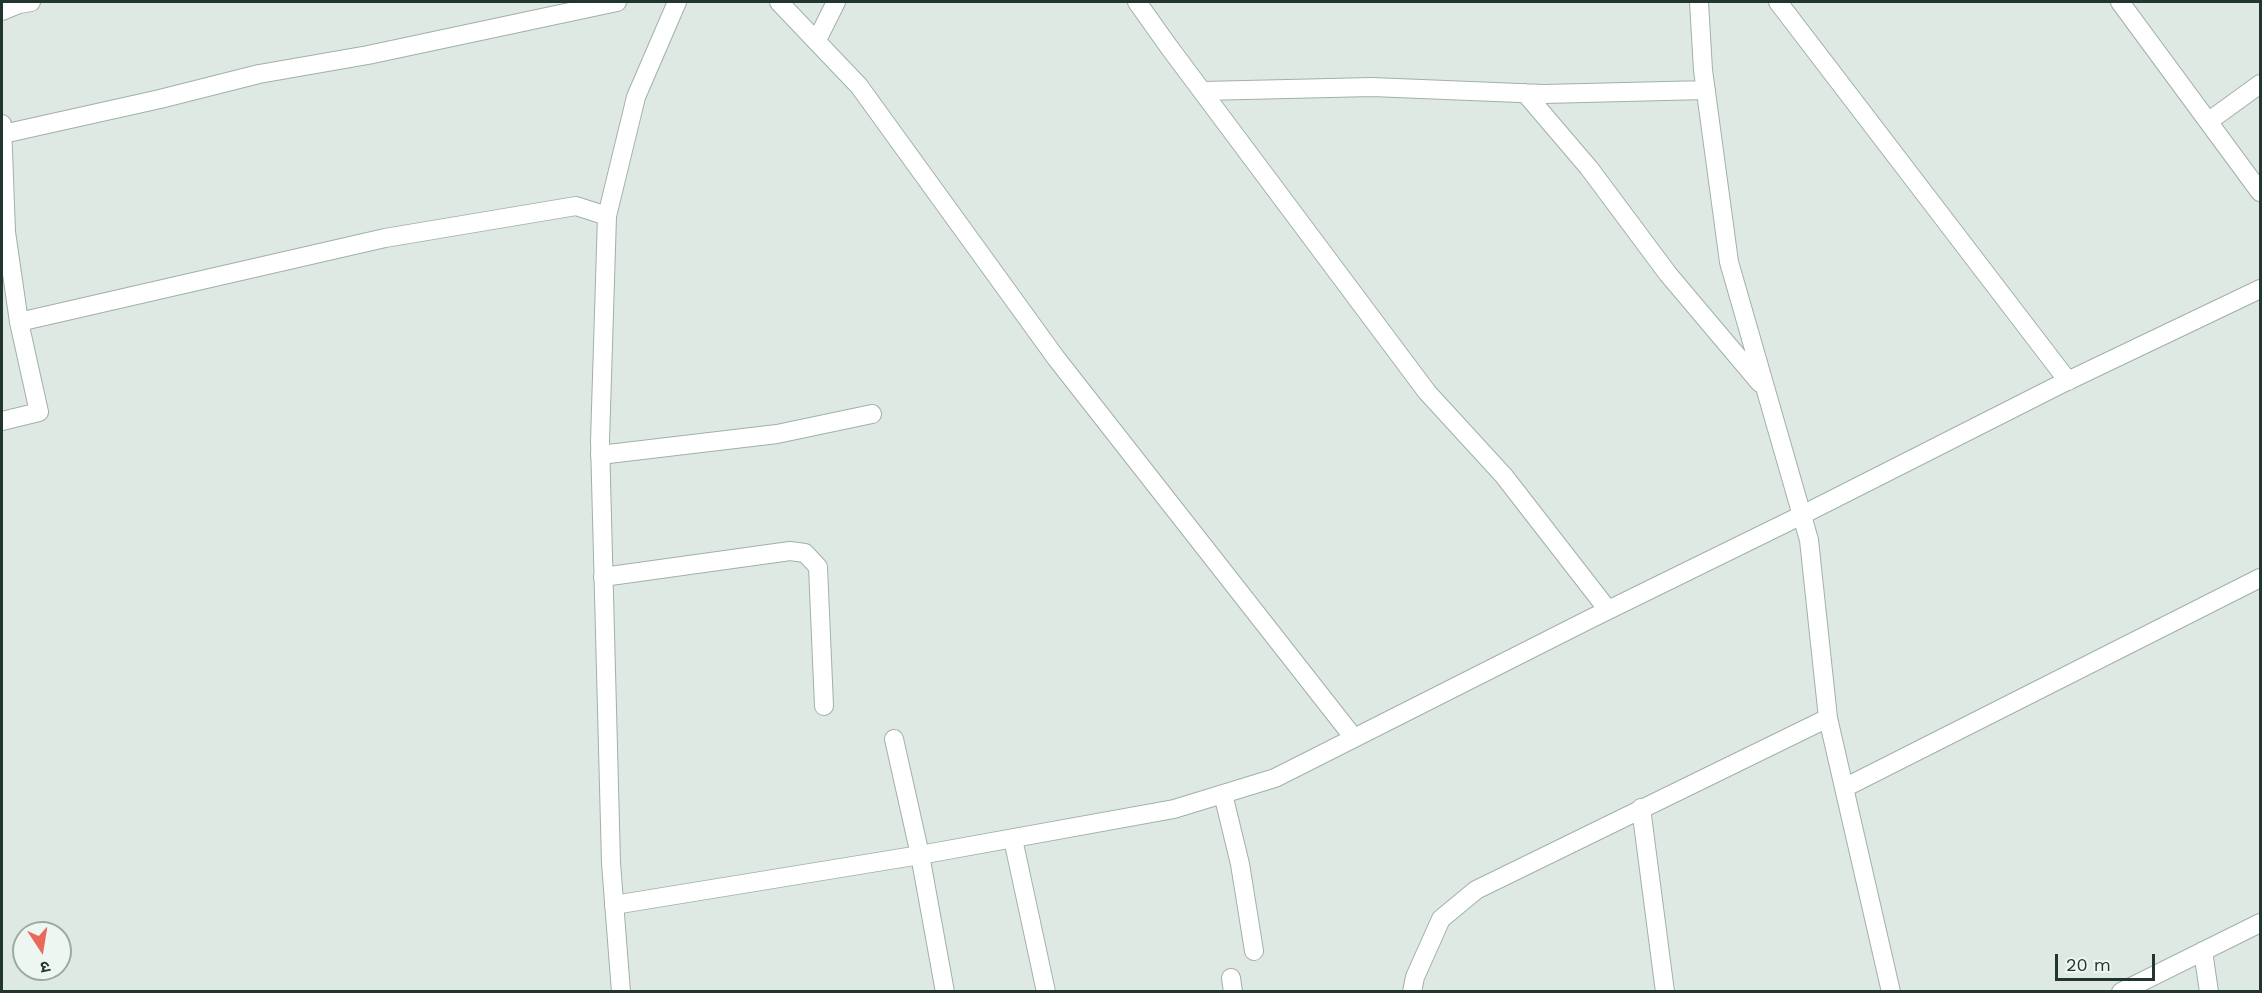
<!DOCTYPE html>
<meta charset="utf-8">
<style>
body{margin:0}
#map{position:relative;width:2262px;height:993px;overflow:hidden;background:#dee9e3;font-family:"Work Sans","Noto Sans Devanagari",sans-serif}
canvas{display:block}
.frame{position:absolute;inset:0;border:3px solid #21372e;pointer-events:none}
.north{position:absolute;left:12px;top:921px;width:60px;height:60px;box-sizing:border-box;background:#eef6f1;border:2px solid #9caaa3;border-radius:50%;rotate:168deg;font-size:16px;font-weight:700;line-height:24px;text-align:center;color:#21372e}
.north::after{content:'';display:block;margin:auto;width:21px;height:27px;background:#e9695d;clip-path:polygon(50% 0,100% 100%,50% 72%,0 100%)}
.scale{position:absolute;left:2055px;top:954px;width:100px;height:27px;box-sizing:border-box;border:3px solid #21372e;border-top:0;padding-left:8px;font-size:18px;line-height:21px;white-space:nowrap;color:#21372e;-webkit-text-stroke:4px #eef6f1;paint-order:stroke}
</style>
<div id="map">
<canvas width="2262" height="993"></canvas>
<div class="frame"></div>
<div class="north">उ</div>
<div class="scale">20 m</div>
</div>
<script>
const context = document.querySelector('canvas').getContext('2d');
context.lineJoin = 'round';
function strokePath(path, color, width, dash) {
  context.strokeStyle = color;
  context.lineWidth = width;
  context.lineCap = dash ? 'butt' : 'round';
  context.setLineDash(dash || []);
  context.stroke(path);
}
const minor = new Path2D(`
 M779,2l80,84 197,272 298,380
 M1137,2l32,45 258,345 77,84 104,134
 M1699,2l4,68 26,192 80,278 19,178 63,274
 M1778,2l290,379
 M2120,2l140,190
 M2,11l17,-7 12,-2
 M817,40l19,-38
 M1203,91l169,-4 172,7 162,-4
 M1525,93l64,75 79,106 92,109
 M2209,121l51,-37
 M2,124l4,108 -4,2
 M3,134l157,-35 99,-25 109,-19 249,-53
 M19,322l366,-84 191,-32 31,10
 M2,421l37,-9 -20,-90 -13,-90
 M600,455l177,-21 95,-20
 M603,577l187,-26 15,2 13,14 6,139
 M894,739l26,116 25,137
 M1844,788l416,-210
 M1223,794l17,70 14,87
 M1641,808l24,184
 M1013,839l33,153
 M614,905l306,-50 254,-46 101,-31 315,-159 212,-104 255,-129 203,-97
 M2203,951l6,41
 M1231,978l2,14
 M1412,992l3,-15 26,-58 35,-29 352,-172
 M2121,992l139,-69`);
const tertiary = new Path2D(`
 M621,992l-10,-129 -11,-422 7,-225 29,-119 41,-95`);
strokePath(minor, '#a2b0a9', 20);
strokePath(tertiary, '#a2b0a9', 20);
strokePath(minor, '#fff', 18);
strokePath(tertiary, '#fff', 18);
</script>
